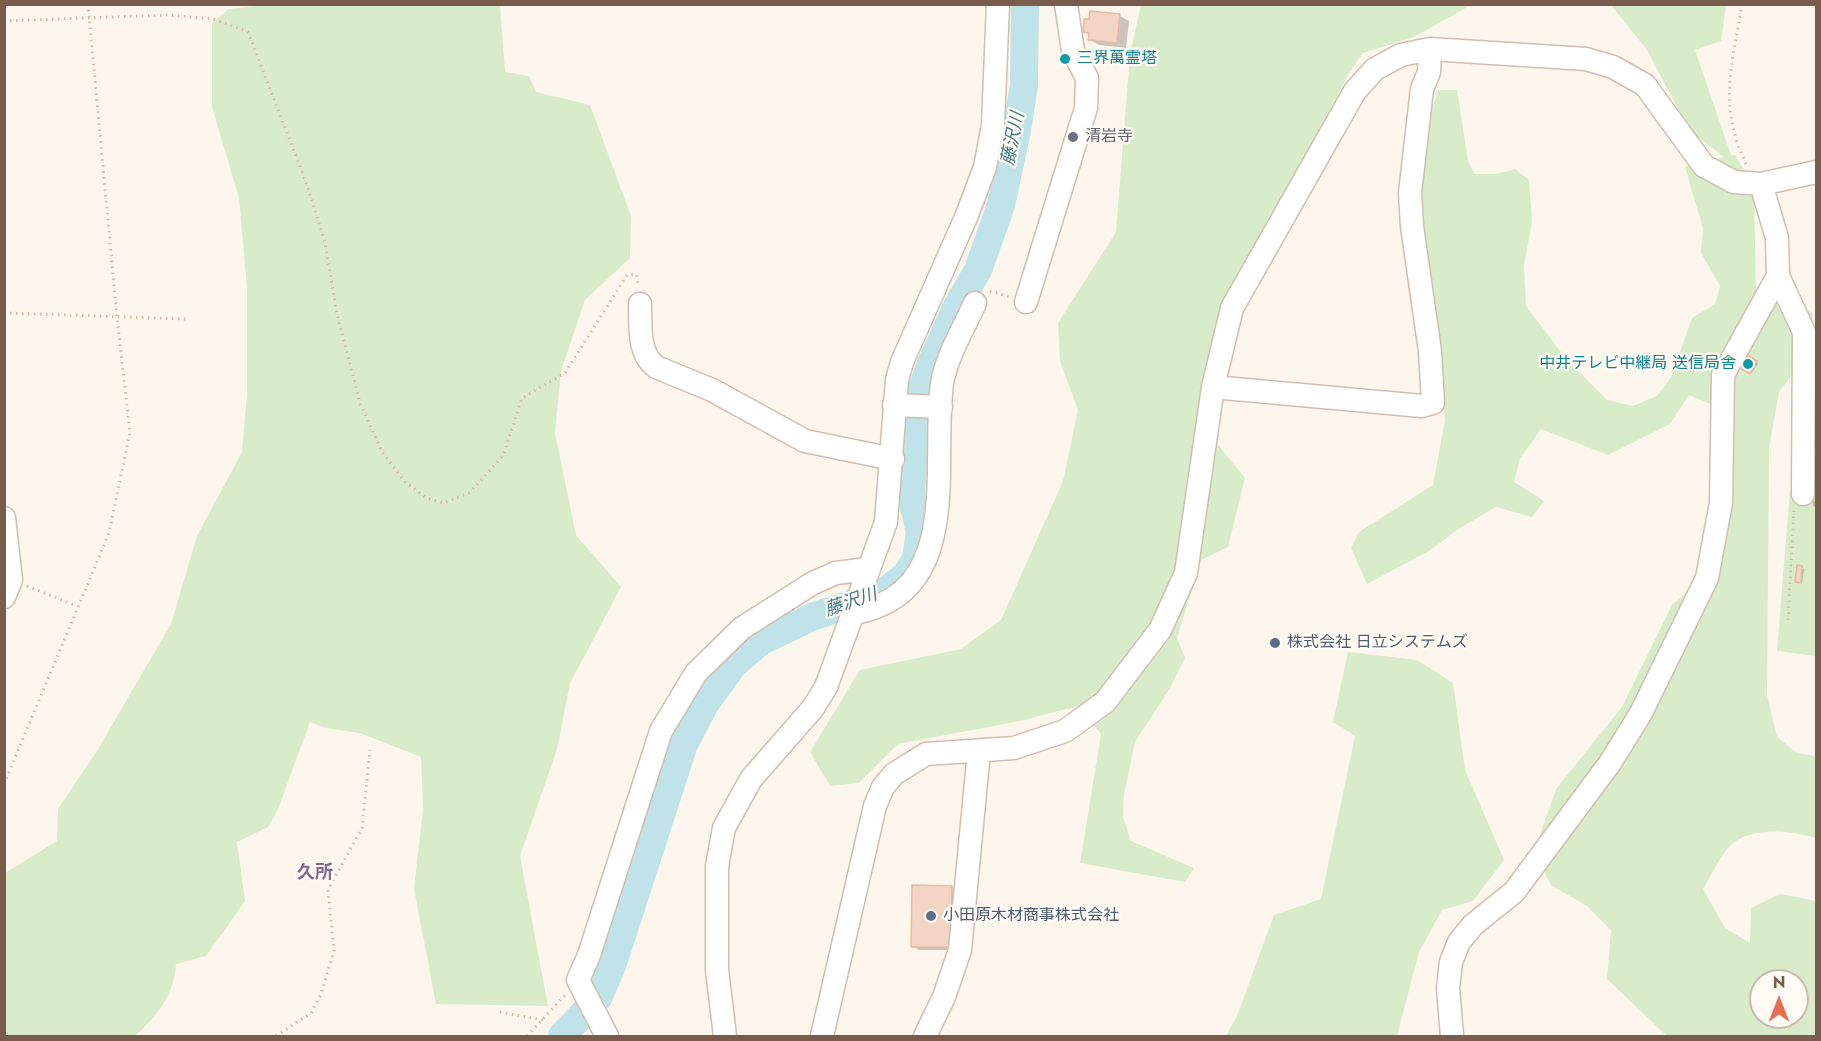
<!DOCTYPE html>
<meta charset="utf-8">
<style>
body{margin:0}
#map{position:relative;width:1821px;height:1041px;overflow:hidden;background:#fdf6ec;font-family:Jost,sans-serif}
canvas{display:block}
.frame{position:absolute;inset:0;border:6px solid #7a5c4d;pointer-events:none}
.north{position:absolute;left:1749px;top:969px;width:60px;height:60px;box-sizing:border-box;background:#fffaf3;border:2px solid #cabbb1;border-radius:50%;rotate:0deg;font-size:16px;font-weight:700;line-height:24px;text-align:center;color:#7a5c4d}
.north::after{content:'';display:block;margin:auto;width:21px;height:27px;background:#e76f51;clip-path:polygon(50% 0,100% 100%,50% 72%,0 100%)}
</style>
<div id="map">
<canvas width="1821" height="1041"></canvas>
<div class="frame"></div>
<div class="north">N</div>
</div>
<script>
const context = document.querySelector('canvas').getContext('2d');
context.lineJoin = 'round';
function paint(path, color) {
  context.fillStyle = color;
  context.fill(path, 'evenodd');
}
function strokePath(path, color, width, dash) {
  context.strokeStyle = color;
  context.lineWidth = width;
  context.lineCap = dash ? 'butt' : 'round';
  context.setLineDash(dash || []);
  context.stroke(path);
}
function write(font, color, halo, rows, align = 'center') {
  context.font = font + ' Jost,"Noto Sans JP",sans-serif';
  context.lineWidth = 4.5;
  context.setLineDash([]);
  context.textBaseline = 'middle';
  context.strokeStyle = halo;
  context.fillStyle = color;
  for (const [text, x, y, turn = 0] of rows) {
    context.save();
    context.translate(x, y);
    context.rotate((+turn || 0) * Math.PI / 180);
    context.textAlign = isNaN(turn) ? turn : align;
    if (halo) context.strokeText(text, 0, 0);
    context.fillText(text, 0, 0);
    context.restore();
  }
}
paint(new Path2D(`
 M261,5h239l5,67 24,4 7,16 54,13 41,111 -1,42 -45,42 -24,71 -6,62 21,102 45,52 -51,96 -13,66 -37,107 28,150 -112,-2 -22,-115 9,-80 -2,-52 -61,-24 -34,-5 -16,-6 -32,87 -10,18 -31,15 8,59 -39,55 -30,8c-1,30 -20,53 -41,72h-130v-163l52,-32 1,-32 39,-58 74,-127 26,-88 45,-84 5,-58v-106l-8,-90 -27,-91v-84l17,-14z
 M1141,5h330l-57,32 -51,16 -14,20 -130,250 -22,96 48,59 -17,69 -27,13 -24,78 8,20 -15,30 -35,54 -11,52 -1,23 8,24 63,27 -9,14 -105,-19 21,-129 -23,-28 -58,15 -122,23 -39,39 -29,3 -20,-34 50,-82 101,-21 40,-29 62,-139 15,-71 -18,-49 -2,-38 58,-91 14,-178z
 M1611,5h115l-5,36 -26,9 36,105h4l13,22 6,16 2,97 56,23 4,30 -37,49 -10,56 -2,247 10,42 20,16 19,3v82c-25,-8 -69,-13 -89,11 -9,11 -16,27 -24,40l22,39 25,15 1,-35 29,-14 36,7v135h-149l-60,-57 4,-49 -24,-24 -36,-21 -17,-33 22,-63 66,-82 50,-102 43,-38 -2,-162 -24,-10 -19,29 -62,31 -67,-26 -21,29 -6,24 30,19 -12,16 -36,-10 -36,21 -31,23 -62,33 -16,-36 8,-16 74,-47 12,-65 -24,-206 5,-84 12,-40h19l11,71 7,13h21l19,-5 14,11 3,41 -8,45 2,40 41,54 40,40 26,6 24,-10 14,-19 21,-59 23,-14 5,-18 -19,-33 2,-24 -18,-62 39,-10 -35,-27 -42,-80zM1761,981h36v36h-36z
 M1790,489l26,3v164l-39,-5z
 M1348,652l69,8 36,23 12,87 39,90 -31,41 -31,9 -23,42 -22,84h-171l11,-20 37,-101 47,-16 34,-163 -22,-14z`), '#d8ecc9');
paint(new Path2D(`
 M1120,16l9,5 -3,27 -27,-3 -9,-5v-5l-6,-4z
 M1747,357l11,6 -6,10 -10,-6z
 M1813,501h3v6l-3,-1z
 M1798,567l6,2 -2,14 -4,-1z
 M951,887l7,4 -1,59h-38l-7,-4z`), '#0003');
strokePath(new Path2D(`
 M562,1036l36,-38 14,-32 72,-222 21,-40 28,-39 27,-23 52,-25 71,-24 23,-18 10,-16 4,-27 -9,-37 6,-91 13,-38 27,-60 21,-36 23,-65 16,-75 7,-45 1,-81`), '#bfe3e8', 28);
const building = new Path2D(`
 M1090,11l30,3 -3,29 -29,-3 1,-7 -6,-1 1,-13h5z
 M1747,355l10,6 -7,13 -10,-6z
 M1797,565l5,1 -1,17 -6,-1z
 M912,885l40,1 -1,61h-40z`);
paint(building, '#f3d5c3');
strokePath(building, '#e6bba3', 1.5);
const minor = new Path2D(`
 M1761,184l16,54 1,38 26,56 -1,162
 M1026,302l60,-194 1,-30 -14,-27 -7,-47
 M640,304c1,21 -3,49 16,63l56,23 93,51 88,18
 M1213,387l209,19 11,-3 -3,-52 -18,-125 -2,-33 12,-104 7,-17 1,-23
 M894,405l47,2
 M4,518l7,62 -7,17
 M854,613c111,-20 77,-148 88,-229 4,-27 22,-56 33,-81
 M607,1036l-29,-56 11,-25 72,-224 35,-58 46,-45 71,-45 23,-10 32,-4
 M725,1036l-8,-66v-104l7,-38 27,-49 62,-71 13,-21 60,-165 11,-142 5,-18 65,-147 18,-48 8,-42 5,-121
 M822,1036l53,-230 8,-19 11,-13 32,-20 88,-6 51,-17 40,-29 55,-72 26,-57 27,-186 19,-79 123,-217 20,-22 26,-14 29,-6 156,10 27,8 32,18 59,81 30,16 27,2 55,-12
 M925,1036l19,-39 16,-47 19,-199
 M1452,1036l-4,-48 3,-26 8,-20 14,-17 41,-33 96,-129 31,-50 66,-135 14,-75 2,-128 55,-99`);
strokePath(minor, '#d1beb0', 25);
strokePath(new Path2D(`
 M1742,4c-10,61 -24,101 4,160
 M4,21l164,-6 45,4 35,13 58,150 19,60 12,72 23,89 22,49 23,30 22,16 17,5 25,-10 34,-37 19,-58 43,-25 62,-98h10l1,10
 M990,291l20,6
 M4,313l182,6
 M27,586l50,20
 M1788,620l6,-112
 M4,784l105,-251 21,-101 -13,-114 -29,-314
 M500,1012l43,8
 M276,1036l35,-23 10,-19 13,-43 -6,-61 34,-62 8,-78
 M527,1036l38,-41`), '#d9b8a5', 3, [1.5, 4.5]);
strokePath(minor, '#fff', 22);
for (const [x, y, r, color] of [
 [1065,59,6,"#0f9aa8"],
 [1073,137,6,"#6b7280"],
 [1748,364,6,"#0f9aa8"],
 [1275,643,6,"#5c6f8a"],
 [931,916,6,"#5c6f8a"]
]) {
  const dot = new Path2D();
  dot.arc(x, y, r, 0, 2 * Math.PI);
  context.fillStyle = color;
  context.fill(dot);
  strokePath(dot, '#fffaf3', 2);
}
write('16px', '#0d838f', '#fffaf3', [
 ["三界萬霊塔",1077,59],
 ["中井テレビ中継局 送信局舎",1736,364,"right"]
], 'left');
write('16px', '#5b616d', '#fffaf3', [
 ["清岩寺",1085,137]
], 'left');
write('16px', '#4e5e75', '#fffaf3', [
 ["株式会社 日立システムズ",1287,643],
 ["小田原木材商事株式会社",943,916]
], 'left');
write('italic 18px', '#437c86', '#fffaf3', [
 ["藤沢川",1014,139,-79],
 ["藤沢川",851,603,-19]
]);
write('bold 18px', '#846695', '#fffaf3', [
 ["久所",315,874]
]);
</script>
